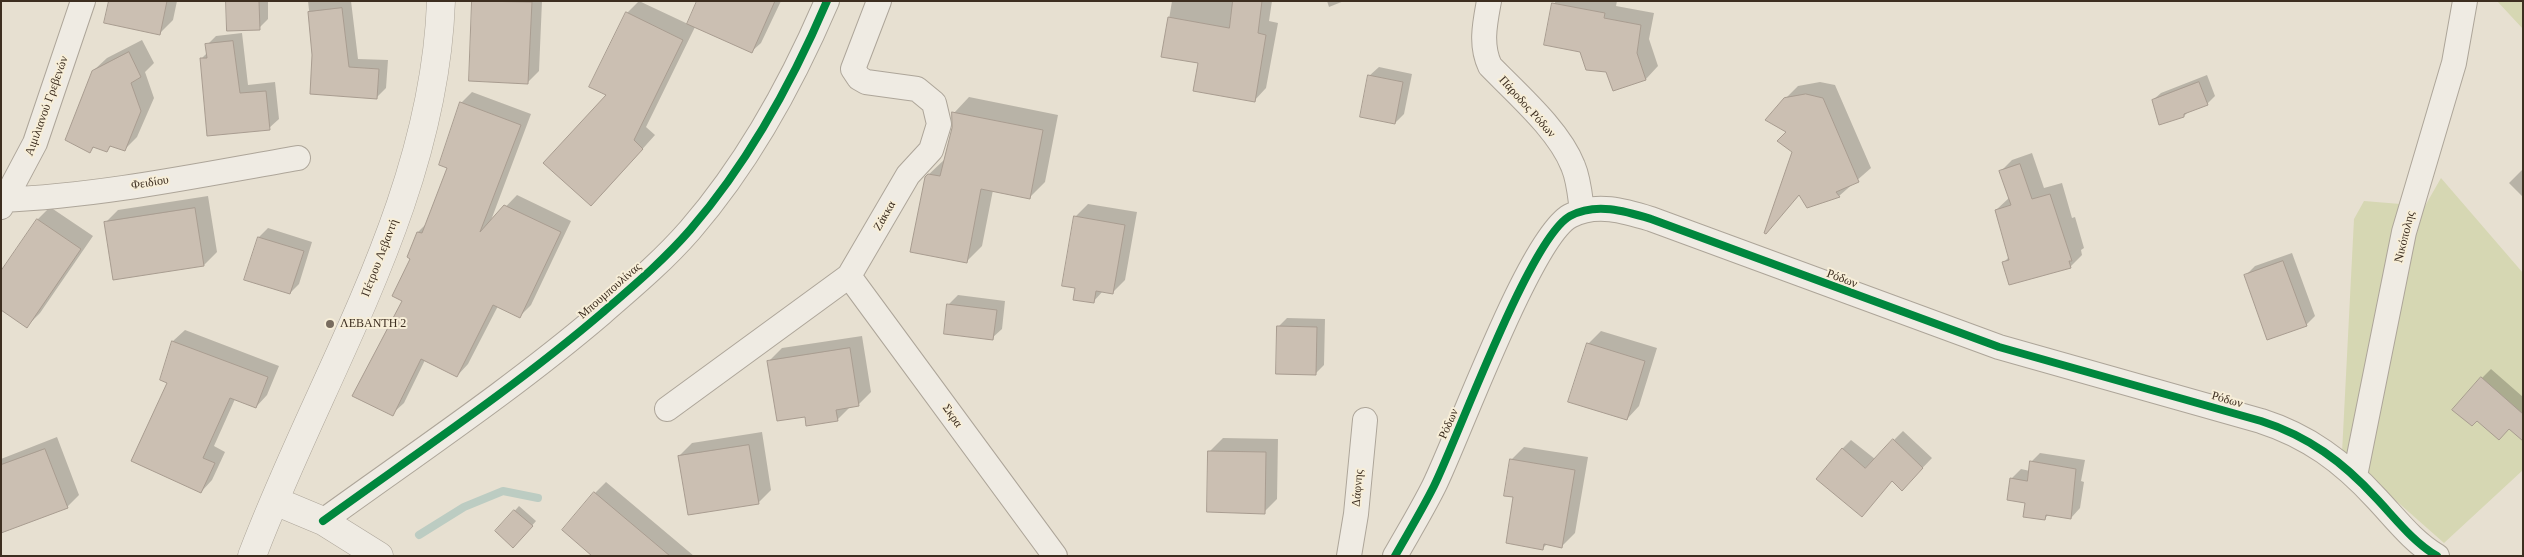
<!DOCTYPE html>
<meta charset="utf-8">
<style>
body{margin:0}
#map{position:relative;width:2524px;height:557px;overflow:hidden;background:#e7e0d1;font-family:Georgia,serif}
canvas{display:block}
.frame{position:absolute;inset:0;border:2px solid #3d2e20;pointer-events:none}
</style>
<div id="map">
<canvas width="2524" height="557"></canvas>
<div class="frame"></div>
</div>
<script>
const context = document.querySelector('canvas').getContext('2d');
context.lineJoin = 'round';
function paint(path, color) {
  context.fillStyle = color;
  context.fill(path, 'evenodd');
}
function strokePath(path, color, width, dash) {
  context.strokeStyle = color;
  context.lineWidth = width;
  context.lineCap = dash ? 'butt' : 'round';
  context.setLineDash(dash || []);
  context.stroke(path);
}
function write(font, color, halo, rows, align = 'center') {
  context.font = font + ' Georgia,serif';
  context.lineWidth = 4;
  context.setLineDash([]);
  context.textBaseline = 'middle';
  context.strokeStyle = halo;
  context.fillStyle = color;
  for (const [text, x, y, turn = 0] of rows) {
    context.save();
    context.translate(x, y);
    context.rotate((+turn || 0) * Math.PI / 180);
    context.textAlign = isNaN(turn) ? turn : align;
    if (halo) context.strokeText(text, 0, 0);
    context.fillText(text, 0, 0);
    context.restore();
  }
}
paint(new Path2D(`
 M2497,1h26v28z
 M2441,178l82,95v197l-79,73 -102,-90 12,-234 10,-18 61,5z`), '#d6d7b3');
paint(new Path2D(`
 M110,1h67l-4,19 -13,13z
 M227,1h41v18l-9,9z
 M308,1h43l7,58 30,1 -2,28 -9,9 -63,-42z
 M474,1h68l-3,70 -11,11z
 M639,1l49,23 10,-23h83l-20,42 -10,9 -56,-25 -49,100 9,8 -51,57 4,-97 19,-82z
 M1172,1h100l-3,20 9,2 -12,65 -12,13 -55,-39 -36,-6z
 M1327,1h17l-15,6z
 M1556,1h61l-1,5 38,7 -5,26 9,27 -12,13 -39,-8 -26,-20 -27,-47z
 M242,33l6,52 27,-3 4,37 -10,9 -68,-69 7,-7 -1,-7 9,-9z
 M142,40l12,23 -9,9 9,26 -17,39 -13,13 -12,-5 -6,6 -11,-5 -5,5 3,-80 14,-13z
 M1379,67l33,7 -8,40 -9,9 -26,-47z
 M2207,75l8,21 -8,8 -18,7 -5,5 -31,-16 8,-7z
 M1820,82l15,3 36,83 -32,28 -39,-2 -34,39 28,-81 -6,-21 -3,-32 13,-13z
 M472,92l59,22 -41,109 27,-28 54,26 -40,84 -11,11 -22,-10 -30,58 -11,12 -32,-16 -21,43 -12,11 12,-113 14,-69 9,-9 22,-56 12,-64z
 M969,97l89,18 -13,67 -15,15 -37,-7 -11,56 -15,15 -41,-84 19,-18 8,-31 1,-15z
 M2032,153l12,35 18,-5 10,35 3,-1 9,31 -3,2 1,5 -12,12 -66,-5 5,-5 -13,-47 13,-12 -9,-26 12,-12z
 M2523,169v28l-14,-14z
 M208,196l9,56 -13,13 -90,14 -9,-56 13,-13z
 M1088,204l49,8 -12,68 -13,13 -9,-2 -10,11 -17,-15 -1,-70z
 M50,207l43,29 -53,77 -13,13 11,-107z
 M268,228l44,14 -13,42 -9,9 -31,-56z
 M2292,253l23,63 -9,9 -60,-50 9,-9z
 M958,295l47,6 -3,28 -10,9 -43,-34z
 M1287,318l38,1 -1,46 -9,9 -37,-47z
 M185,330l94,36 -12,29 -11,12 -21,-8 -21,47 11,6 -13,28 -11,12 -33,-110 -7,-3 12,-38z
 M1601,331l56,17 -18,58 -12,13 -39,-75z
 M862,336l9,56 -13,13 -7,1 -14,14 -31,-4 -37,-55 13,-13z
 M2491,369l32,28v43l-14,-12 -32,-9 5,-41z
 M1903,431l29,27 -21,22h-19l-30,35 -20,-66 9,-9 24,19z
 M762,432l9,58 -13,13 -79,-47 13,-13z
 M57,437l22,58 -12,12 -66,25v-73z
 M1223,438l55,1 -1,60 -13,13 -54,-61z
 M1524,447l64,10 -13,76 -13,13 -15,-2 -4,4 -29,-52 -3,-36z
 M2040,453l45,7 -4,21 3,1 -4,26 -9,10 -22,-4 -5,5 -18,-17 -14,-24 9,-9 9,2 1,-9z
 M606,482l88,74h-100l1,-63z
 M519,506l17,15 -18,21 -21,-11z`), '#0003');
strokePath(new Path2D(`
 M419,535l45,-28 39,-16 35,7`), '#bcccc2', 8);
const building = new Path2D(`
 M109,1h58l-7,34 -56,-12z
 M226,1h33l1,29 -33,1z
 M472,1l60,1 -4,82 -59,-3z
 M697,1h78l-23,52 -65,-29z
 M1233,1h29l-4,32 8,2 -11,67 -62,-11 5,-28 -37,-6 7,-40 61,11z
 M1552,3l53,10 -1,5 37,7 -4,28 9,27 -33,11 -7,-19 -20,-2 -6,-18 -36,-7z
 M342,8l7,59 30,2 -2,30 -67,-5 2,-39 -4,-43z
 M626,12l57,28 -49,100 9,9 -52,57 -48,-43 63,-68 -17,-8z
 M233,41l7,52 26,-2 4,39 -63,6 -7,-78h7l-2,-14z
 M129,52l12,25 -10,6 10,28 -16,40 -15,-5 -3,6 -14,-5 -3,6 -25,-13 27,-69z
 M1368,75l35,7 -8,42 -35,-7z
 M2199,82l9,23 -24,9v3l-25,8 -7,-25z
 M1806,94l17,4 36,84 -23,10 4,5 -33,11 -8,-13 -33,39 -2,-1 28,-81 -15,-11 9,-9 -21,-12 19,-22z
 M460,102l61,23 -41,107 24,-27 57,27 -41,86 -27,-13 -36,72 -36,-18 -28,57 -41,-20 50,-95 -10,-5 18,-37 -3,-2 10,-25 5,1 25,-65 -8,-3z
 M952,112l91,18 -13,69 -49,-10 -14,74 -57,-11 15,-75 3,-3 12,2 12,-48z
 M2020,164l12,35 18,-5 22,67h-3l2,7 -62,17 -7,-23 7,-2 -14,-50 16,-5 -12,-34z
 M195,208l9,58 -91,14 -9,-58z
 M1074,216l51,9 -12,69 -17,-3 -2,12 -21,-3 2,-12 -13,-2z
 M37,219l44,30 -54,79 -26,-18v-39z
 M258,237l46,14 -14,43 -46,-14z
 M2283,261l24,65 -40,14 -23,-65z
 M947,304l50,6 -4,30 -49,-6z
 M1277,326l40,1 -1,48 -40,-1z
 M172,341l96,36 -12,31 -26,-10 -27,60 12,5 -14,30 -70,-32 36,-78 -7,-3z
 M1587,343l58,18 -18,59 -59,-18z
 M850,348l9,58 -23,4 2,11 -32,5 -1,-9 -28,4 -10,-60z
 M2481,377l42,37v27l-14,-12 -10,11 -22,-19 -5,5 -20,-16z
 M1893,439l30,29 -21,23 -10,-10 -30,36 -46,-38 26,-31 23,20z
 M749,445l10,59 -71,11 -10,-59z
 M45,449l23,59 -67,25v-68z
 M1208,451l58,1 -1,62 -58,-2z
 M1510,459l65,11 -13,78 -18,-4 -1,6 -37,-7 7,-46 -9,-1z
 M2030,461l46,8 -5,50 -25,-4 -1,5 -22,-3 2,-14 -18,-3 3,-22 17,3z
 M594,492l76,64h-78l-30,-26z
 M514,510l19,16 -20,22 -18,-17z`);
paint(building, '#cbbfb2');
strokePath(building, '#a89c90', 1);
const minor = new Path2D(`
 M1489,1c-4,22 -9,44 1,65 27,28 69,64 83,100 6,14 7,30 9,45
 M1,200c100,-4 199,-25 297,-42
 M1,207l34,-64 48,-142
 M849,276l206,280
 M667,409l182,-133 59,-101 23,-25 8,-26 -5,-21 -17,-14 -51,-7 -7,-4 -6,-9 26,-68
 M2355,476l49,-244 50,-169 11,-62
 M323,521c94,-68 191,-133 279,-208 30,-26 61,-52 88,-83 58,-67 102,-147 137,-229
 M1349,556l7,-42 9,-94
 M1395,556c13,-23 27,-46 39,-70 25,-51 96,-248 136,-270 26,-14 55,-5 81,3l348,128 262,74c47,15 82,41 115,77 19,20 37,44 61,58`);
const tertiary = new Path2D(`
 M275,501l48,20 56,35
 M252,556c69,-183 182,-354 189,-555`);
strokePath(minor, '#ada599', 26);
strokePath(tertiary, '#ada599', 29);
strokePath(minor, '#efebe3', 24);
strokePath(tertiary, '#efebe3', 28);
strokePath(new Path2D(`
 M323,521c94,-68 191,-133 279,-208 30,-26 61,-52 88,-83 58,-67 102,-147 137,-229
 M1395,556c13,-23 27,-46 39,-70 25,-51 96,-248 136,-270 26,-14 55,-5 81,3l348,128 262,74c47,15 82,41 115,77 19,20 37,44 61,58`), '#00873e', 8);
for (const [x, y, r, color] of [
 [330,324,5,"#786c5e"]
]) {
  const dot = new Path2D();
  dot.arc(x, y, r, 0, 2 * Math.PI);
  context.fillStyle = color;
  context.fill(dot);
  strokePath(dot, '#f7eed8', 2);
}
write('12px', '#3d2e20', '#f7eed8', [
 ["Αιμιλιανού Γρεβενών",47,106,-70],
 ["Πάροδος Ρόδων",1527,107,48],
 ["Φειδίου",150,183,-9],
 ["Ζάκκα",885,216,-60],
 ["Νικόπολης",2405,237,-76],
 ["Πέτρου Λεβαντή",380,258,-69],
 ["Ρόδων",1842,279,21],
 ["Μπουμπουλίνας",610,291,-41],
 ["Ρόδων",2227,400,16],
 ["Σκρα",952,416,55],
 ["Ρόδων",1449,424,-66],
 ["Δάφνης",1358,488,-85]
]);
write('12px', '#3d2e20', '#f7eed8', [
 ["ΛΕΒΑΝΤΗ 2",340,324]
], 'left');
</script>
